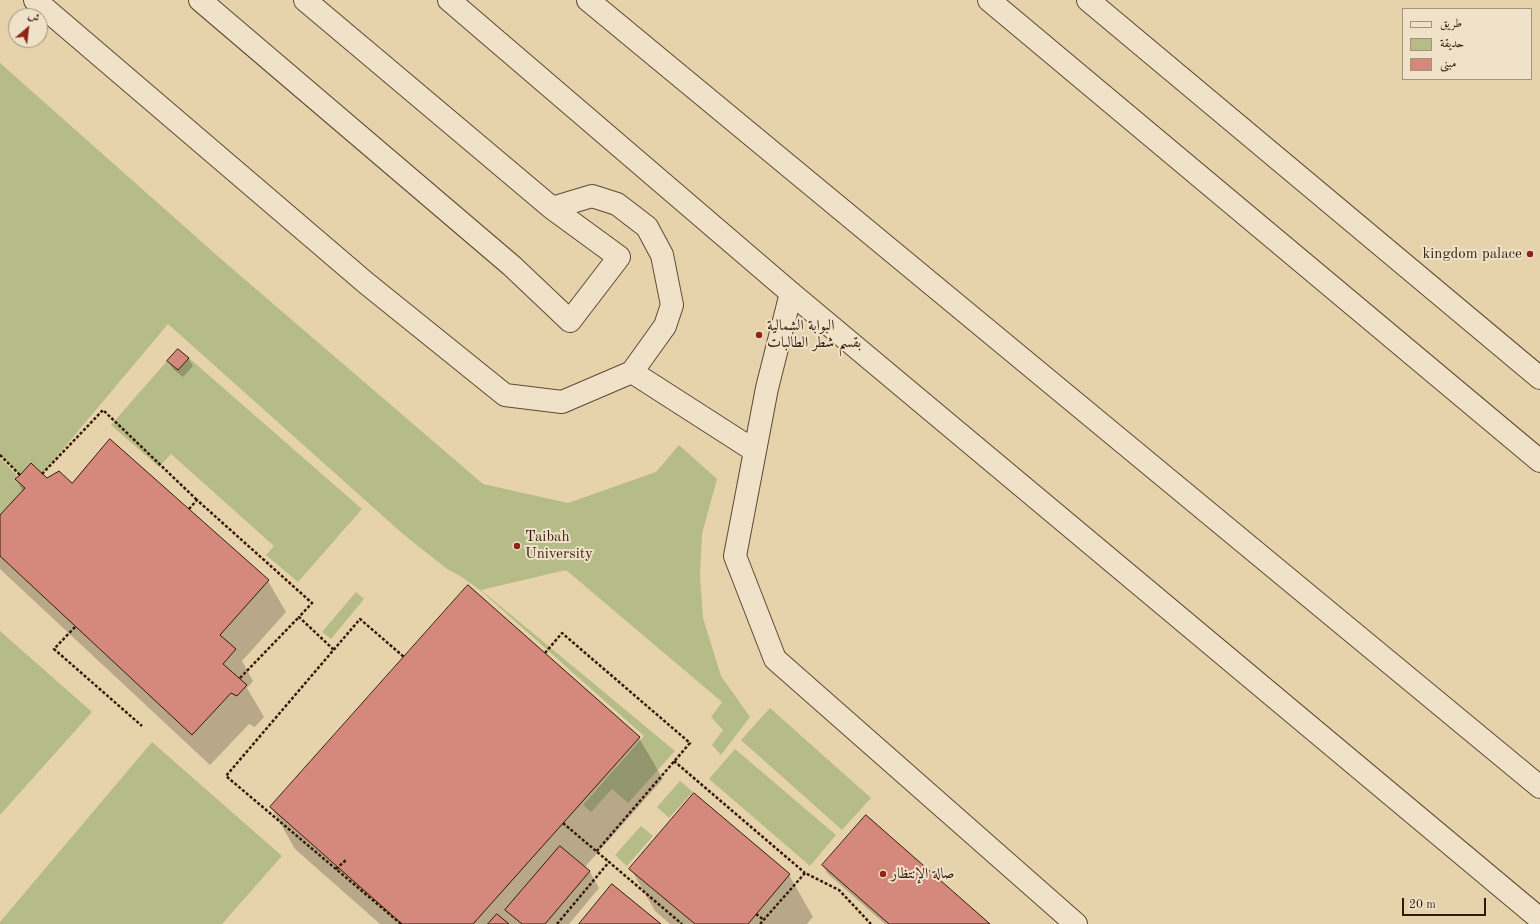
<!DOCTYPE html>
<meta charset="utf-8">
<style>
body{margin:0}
#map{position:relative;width:1540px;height:924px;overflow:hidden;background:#e6d3ac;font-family:"Old Standard TT",Amiri,serif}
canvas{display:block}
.legend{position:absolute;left:1402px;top:8px;width:130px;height:72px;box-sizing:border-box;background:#efe2c9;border:1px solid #a4927d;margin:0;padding:5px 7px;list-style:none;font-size:12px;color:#33190a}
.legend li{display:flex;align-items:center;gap:8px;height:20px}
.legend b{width:20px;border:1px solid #a4927d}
.north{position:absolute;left:8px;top:8px;width:40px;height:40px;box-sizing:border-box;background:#efe2c9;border:1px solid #a4927d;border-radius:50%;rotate:28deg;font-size:11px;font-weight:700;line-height:16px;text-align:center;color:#33190a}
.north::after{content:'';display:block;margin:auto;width:14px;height:18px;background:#8f2418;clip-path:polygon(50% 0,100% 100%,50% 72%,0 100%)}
.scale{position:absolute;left:1402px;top:898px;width:84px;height:18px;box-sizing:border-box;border:2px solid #33190a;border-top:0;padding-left:5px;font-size:12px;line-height:14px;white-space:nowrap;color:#33190a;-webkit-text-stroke:3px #efe2c9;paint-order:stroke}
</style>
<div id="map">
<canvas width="1540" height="924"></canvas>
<ul class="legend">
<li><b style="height:5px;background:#efe2c9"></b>طريق</li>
<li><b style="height:11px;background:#b6bc88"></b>حديقة</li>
<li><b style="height:11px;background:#d5897c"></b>مبنى</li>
</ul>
<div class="north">ش</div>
<div class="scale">20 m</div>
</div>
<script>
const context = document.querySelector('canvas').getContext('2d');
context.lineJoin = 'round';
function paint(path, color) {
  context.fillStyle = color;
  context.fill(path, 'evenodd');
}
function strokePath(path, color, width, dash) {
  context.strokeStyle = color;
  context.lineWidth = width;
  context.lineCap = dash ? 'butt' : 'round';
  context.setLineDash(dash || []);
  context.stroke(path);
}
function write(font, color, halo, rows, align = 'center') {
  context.font = font + ' "Old Standard TT",Amiri,serif';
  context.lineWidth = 4;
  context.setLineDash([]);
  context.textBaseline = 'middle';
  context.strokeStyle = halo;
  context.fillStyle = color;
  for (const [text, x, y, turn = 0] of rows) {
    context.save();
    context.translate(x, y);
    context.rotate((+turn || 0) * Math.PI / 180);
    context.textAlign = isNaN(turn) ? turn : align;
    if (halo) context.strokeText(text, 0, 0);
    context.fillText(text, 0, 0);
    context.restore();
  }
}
paint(new Path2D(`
 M0,63l221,196 262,225 85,19 88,-31 23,-27 38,34 -15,55 -2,42 3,42 18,58 29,41 -29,38 -9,-10 11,-15 -12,-13 11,-15 -156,-132 -85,20 194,161 -47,52 -16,-14 -21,23 -8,-7 61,-69 -164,-146 -20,-14 -13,-7 -44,-35 -235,-210 -126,150 -11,-11 -11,12 -20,-20z
 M189,358l173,151 -64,73 -32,-27 8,-9 -103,-92 -12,13 -48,-42 56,-64 11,9z
 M0,458l17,17 -2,5 10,8 -25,27z
 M356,592l8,7 -33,40 -9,-7z
 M0,631l92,81 -92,103z
 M770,708l101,90 -29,32 -101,-90z
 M152,742l130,114 -60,68h-222v-2z
 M735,749l101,86 -26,31 -101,-87z
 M680,781l13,11 -24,26 -12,-11z
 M641,826l12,10 -26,30 -12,-11z`), '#b6bc88');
paint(new Path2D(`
 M188,358l5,8 -10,11 -10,-8 -4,-8z
 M110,441l158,140 18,31 -44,49 11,20 -6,7 17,29 -9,10 -6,-3 -39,41 -210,-196v-53l23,-24 -6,-12 30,-1 25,5z
 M639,738l24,41 -79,89 6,4 9,16 -30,36h-189l-85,-75 -24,-42z
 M823,865l165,59h-103l-58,-51z
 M631,869l158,6 24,42 -6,7h-137l-15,-13z`), '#0003');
const building = new Path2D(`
 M178,349l11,9 -11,12 -11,-9z
 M110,439l159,141 -49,55 16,14 -13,15 24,21 -10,11 -6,-3 -39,42 -192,-179v-41l25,-27 -10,-9 5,-4 11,-12 16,15 12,-7 13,12z
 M468,585l172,152 -167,187h-71l-132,-117z
 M694,793l96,81 -42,50h-53l-66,-55z
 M866,815l124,109h-101l-67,-59z
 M560,846l30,25 -45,53h-23l-17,-14z
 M612,884l49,40h-82z
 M497,914l12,10h-21z`);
paint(building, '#d5897c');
strokePath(building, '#33190a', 1);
const minor = new Path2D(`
 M35,0l331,283 139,112 57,7 70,-30 33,-46 7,-21 -10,-50 -15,-28 -30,-23 -25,-8 -40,12 67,49 -49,64 -58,-55 -312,-266
 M305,0l247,208
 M449,0l342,293 749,626
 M588,0l952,787
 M989,0l551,461
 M1088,0l452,378
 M791,293l-24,95 -32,168 40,103 301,265
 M632,372l123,79`);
strokePath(minor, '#604832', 24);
strokePath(new Path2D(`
 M0,455l20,20
 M42,474l61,-64 94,90
 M189,509l8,-9 115,103 -13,14 35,33
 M75,627l-21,22 88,77
 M545,653l17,-20 128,110 -94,109
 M240,678l59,-61
 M674,761l131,112
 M563,823l46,39
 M336,869l10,-9
 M756,914l8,6
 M401,924l-175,-148 134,-157 44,38
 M557,924l52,-62 73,62
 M760,924l45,-51 34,17 32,34`), '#33190a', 2.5, [3, 2]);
strokePath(minor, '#efe2c9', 22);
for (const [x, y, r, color] of [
 [1530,254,4,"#8f2418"],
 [759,335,4,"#8f2418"],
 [517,546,4,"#8f2418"],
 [883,874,4,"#8f2418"]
]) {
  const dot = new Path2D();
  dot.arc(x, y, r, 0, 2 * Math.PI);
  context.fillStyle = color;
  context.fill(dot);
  strokePath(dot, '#efe2c9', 1.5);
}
write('15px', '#33190a', '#efe2c9', [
 ["kingdom palace",1522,254,"right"],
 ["البوابة الشمالية",767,326],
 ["بقسم شطر الطالبات",767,343],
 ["Taibah",525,537],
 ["University",525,554],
 ["صالة الإنتظار",891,874]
], 'left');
</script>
